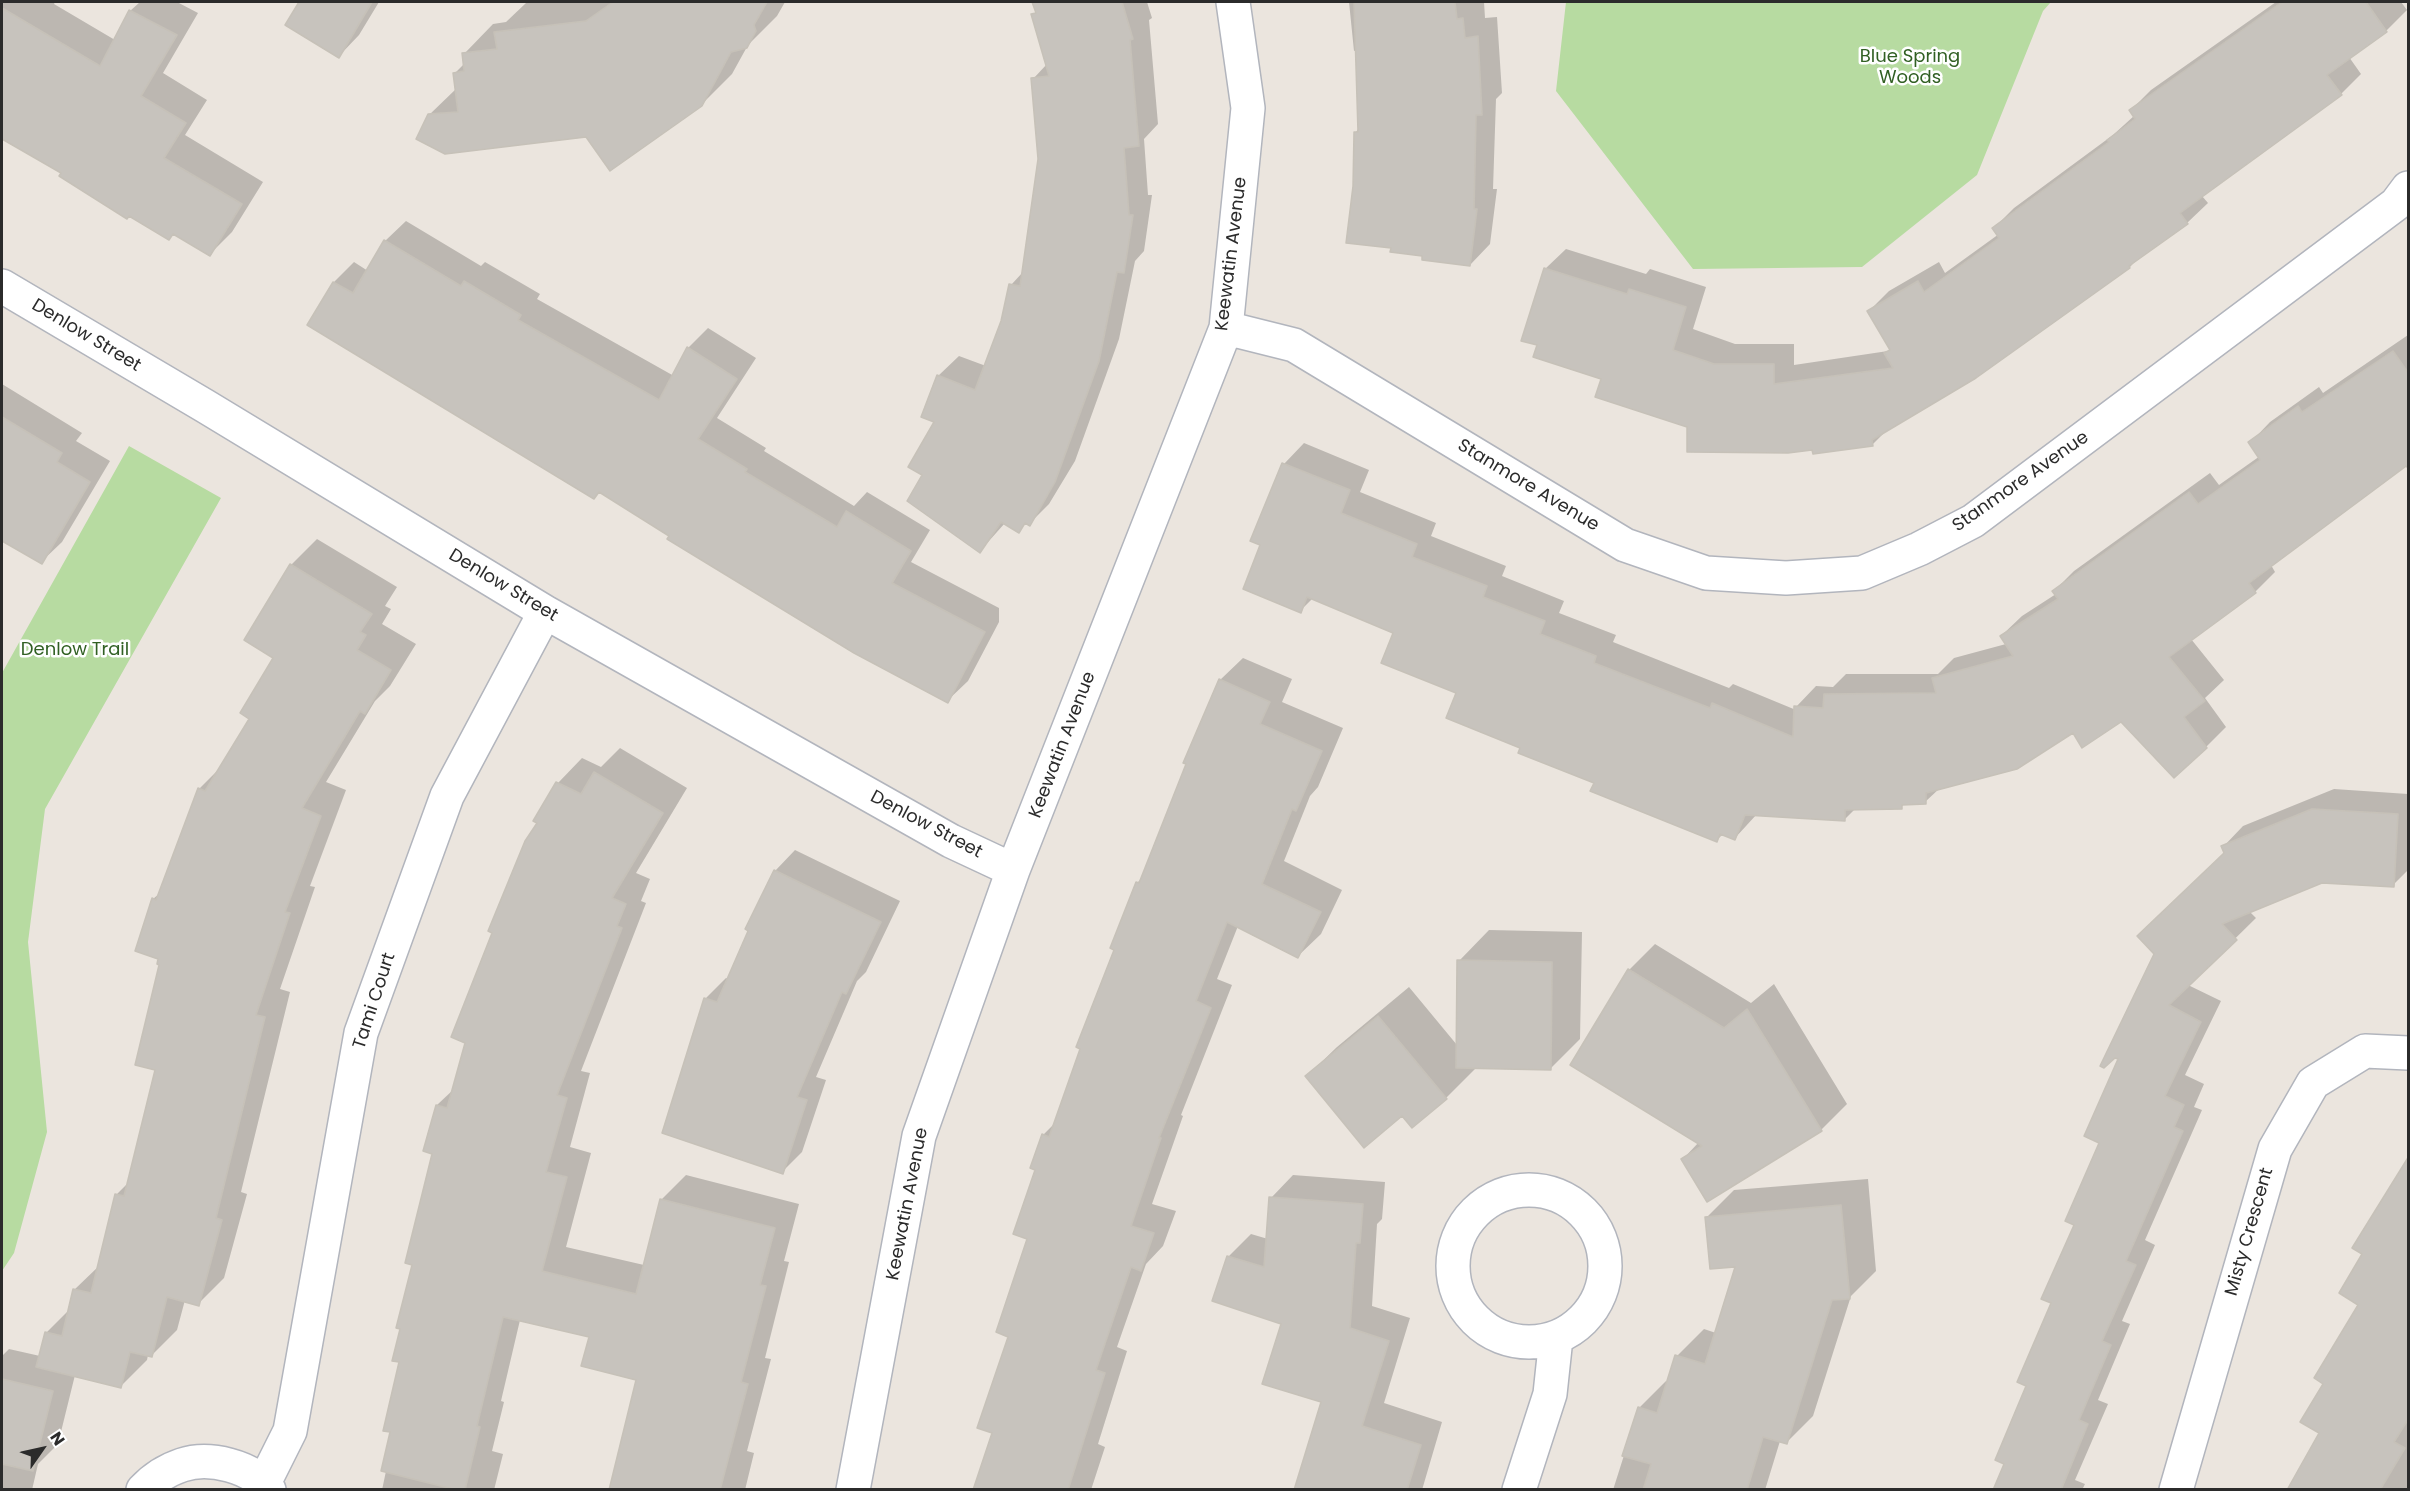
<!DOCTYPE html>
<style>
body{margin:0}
#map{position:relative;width:2410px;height:1491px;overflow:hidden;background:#ebe5de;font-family:Poppins,sans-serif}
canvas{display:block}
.frame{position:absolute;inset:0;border:3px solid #2b2b2b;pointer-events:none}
.north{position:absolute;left:12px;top:1419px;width:60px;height:60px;-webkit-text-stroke:4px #fff;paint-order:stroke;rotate:56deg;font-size:16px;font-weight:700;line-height:24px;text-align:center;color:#2b2b2b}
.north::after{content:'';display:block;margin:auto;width:21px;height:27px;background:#2b2b2b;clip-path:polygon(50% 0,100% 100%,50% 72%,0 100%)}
</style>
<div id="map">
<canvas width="2410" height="1491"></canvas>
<div class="frame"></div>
<div class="north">N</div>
</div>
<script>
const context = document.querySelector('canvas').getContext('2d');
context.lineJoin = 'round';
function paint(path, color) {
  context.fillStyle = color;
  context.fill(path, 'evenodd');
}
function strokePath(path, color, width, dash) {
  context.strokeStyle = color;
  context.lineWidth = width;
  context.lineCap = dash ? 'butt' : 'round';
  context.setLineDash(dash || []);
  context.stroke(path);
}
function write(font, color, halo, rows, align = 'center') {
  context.font = font + ' Poppins,sans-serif';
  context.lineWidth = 5;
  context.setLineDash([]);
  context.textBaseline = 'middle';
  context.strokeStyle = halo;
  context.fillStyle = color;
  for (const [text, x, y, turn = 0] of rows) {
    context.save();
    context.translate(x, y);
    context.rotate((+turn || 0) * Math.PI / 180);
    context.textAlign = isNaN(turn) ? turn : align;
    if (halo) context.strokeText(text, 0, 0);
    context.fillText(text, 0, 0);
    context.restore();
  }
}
paint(new Path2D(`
 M1566,2h485l-8,9 -66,164 -115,92 -169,2 -137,-178z
 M129,446l92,52 -176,311 -17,133 19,190 -33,121 -12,18v-598z`), '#b7dba1');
paint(new Path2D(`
 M2,2h53l-1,2 61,36 15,-29 10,-9h37l21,11 -35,60 44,27 -22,35 78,47 -31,50 -22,22 -36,-21 -5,6 -167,-103z
 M301,2h78l-20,33 -20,21 -52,-31z
 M535,2h250l-8,14 -29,29 -16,29 -31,31 -114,30 -158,-20 28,-27 -2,-15 10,-10 -1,-9 29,-30 13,-2 20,-19z
 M1034,2h113l5,16 -3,2 9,104 -14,15 4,56h4l-8,56 -9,10 -16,78 -44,122 -26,43 -20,20 -2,-2 -8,9 -14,-8 -25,28 -56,-76 12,-53 2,-46 21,-20 27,10 17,-45 8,-36 12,-13 17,-113 -7,-80 14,-15 -14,-49 4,-4z
 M1349,2h135l1,16 12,-1 5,76 -6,6 -3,90h4l-7,55 -20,21 -77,-19 -39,-59 2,-55 3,-4 -2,-78 -3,1z
 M2276,2h125l6,8 -21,21 -37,26 12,17 -20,20 -139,102 6,7 -21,20 -47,33 -10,11 -241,161 -17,17 -59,3 -125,-22 -149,-82 6,-75 21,-20 80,25 4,-5 56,18 -13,42 42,15h59v21l94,-14 3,-2 -22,-38 20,-20 50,-29 6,11 54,-39 -5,-6 20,-20 99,-73 22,-20 -4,-5 20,-20z
 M406,221l75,45 4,-4 55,32 -3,5 137,77 14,-28 20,-20 48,30 -39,60 49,30 -2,3 90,55 13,-14 63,38 -19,32 88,46v14l-31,59 -21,20 -347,-210 -291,-166 25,-43 20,-20 14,9 17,-30z
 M2408,335v135l-3,-5 -134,100 4,7 -20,20 -64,47 33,41 -19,18 21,29 -20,20 -85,-27 -47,11 -134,57 -15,14 -20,1 -4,4 -45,1 -12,12 -87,-6 -22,24 -11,-5 -8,8 -194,-94 -127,-115 -82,-34 -13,13 -38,-67 -10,-4 32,-76 20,-21 65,27 -9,22 76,31 -5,13 75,30 -4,10 62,25 -5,12 57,22 -3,7 116,46 4,-4 63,26v-3l20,-21 17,1 13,-13h92l16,-16 52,-14 -5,-8 21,-20 34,-22 -2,-3 20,-20 136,-98 9,12 41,-29 -10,-13 20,-21 49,-35 4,6z
 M2,384l80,49 -6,8 34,20 -48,81 -21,20 -39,-23z
 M317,539l80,48 -12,19 6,3 -9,15 34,20 -26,42 -15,15 -49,81 20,8 -36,96 5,1 -35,102 10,3 -49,200 6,2 -23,84 -26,26 -13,-4 -8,30 -26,26 -3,-1 -1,5 -26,26 -46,-11 -17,69 -20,20 -6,26h-30v-134l7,-7 31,7 6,-23 24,-24 4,-19 26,-25 17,-71 13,-13 27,-112 4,-105 -8,-65 7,-6 39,-104 23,-23 29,-48 24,-60 16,-93z
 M1243,658l49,21 -10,23 61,26 -25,59 -8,9 -26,65 58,29 -21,44 -23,22 -60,-30 -21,53 15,6 -51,130 2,1 -31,88 24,7 -13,35 -17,18 -29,83 10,4 -29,93 7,3 -14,43h-117l20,-58 35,-194 8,-69 6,-34 13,-13 81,-239 6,-6 77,-197z
 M620,748l67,40 -51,85 14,6 -9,22 5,2 -65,168 9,2 -20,74 21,6 -25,94 78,18 17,-65 25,-25 113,29 -15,57 5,1 -24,96 6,1 -24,92 7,2 -9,37h-135l28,-111 -48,-43 -70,-16 -19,81 3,1 -12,49 11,3 -9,36h-112l4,-19 15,-110v-33l33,-175 -9,-3 12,-45 17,-16 85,-266 19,-40 24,-25 19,9z
 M2334,789l74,5v76l-15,15 -71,-4 -73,30 7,7 -68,67 33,16 -36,74 19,9 -10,23 8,3 -57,130 10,5 -33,76 8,3 -32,76 10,4 -33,76 10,4 -3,6h-87l11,-27 70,-239 149,-371 -2,-6 20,-21z
 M795,850l105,51 -34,71 -9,9 -41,96 10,3 -24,72 -20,20 -118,-40 42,-134 20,-20 3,1 21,-49 -3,-1 28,-58z
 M1489,930l93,2 -2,107 -30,30 -73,-2 -31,31 -34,28 -9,-12 -96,-38 30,-29 72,-60 48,58 2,-84z
 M1655,944l96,59 23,-19 73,120 -26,26 -113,70 -25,-41 16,-17 -127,-77 57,-95z
 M2408,1162v328h-119l33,-57 3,-50 35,-79 4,-50z
 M1293,1175l92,7 -3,37 -5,5 -5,82 38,12 -26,85 58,19 -20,68h-127l28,-89 -40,-78 -55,-66 23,-23 17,5 3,-41z
 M1868,1179l8,92 -25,25 -38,120 -27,27 -6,-2 -15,49h-152l26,-82 27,-27 2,1 9,-26 27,-27 12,4 21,-67 -30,-49 27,-27z`), '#0003');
const building = new Path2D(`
 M299,2h73l-33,56 -54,-33z
 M613,2h154l-13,23 2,6 -9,17 -16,4 -29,54 -92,65 -24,-34 -141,17 -29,-15 12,-25 30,-2 -5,-39 11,-2 -2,-18 35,-4 -3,-17 92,-11z
 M1032,2h90l11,37 -3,1 9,106 -15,2 5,67h4l-9,58 -7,-1 -18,89 -44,121 -25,44 -5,-3 -6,10 -18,-11 -21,31 -73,-52 15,-26 -14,-8 26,-45 -13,-5 16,-42 38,15 26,-69 8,-37 11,2 18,-127 -7,-81 18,-2 -18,-62 5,-1z
 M1354,2h101l2,17 6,-1 2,20 13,-2 4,79h-6l-2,94h3l-7,57 -48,-6v-4l-32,-4 1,-4 -45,-5 7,-57 1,-54h4z
 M2282,2h84l21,30 -60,43 15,20 -162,118 8,11 -59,42 1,2 -154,110 -104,62 1,6 -60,8 -1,-4 -24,3 -101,-1v-25l-92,-30 6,-18 -68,-22 4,-12 -16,-4 23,-73 83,26 2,-5 57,18 -13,43 41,14h60v20l119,-16 -9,-15 6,-3 -23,-39 51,-30 6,11 75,-54 -7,-10 117,-86 -2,-2 28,-21 -6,-9z
 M2,8l98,58 29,-56 48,25 -36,61 45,27 -22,35 78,46 -32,52 -37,-22 -4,6 -40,-24 -2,3 -68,-43 2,-3 -59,-34z
 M384,240l77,46 3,-5 57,34 -3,5 141,80 28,-53 50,32 -39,60 49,30 -2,3 92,55 9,-16 65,40 -19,32 93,49 -37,71 -94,-50 -187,-114 2,-3 -70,-44 -5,7 -287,-174 26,-43 20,11z
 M2393,351l16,23v90l-160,119 7,10 -87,64 36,44 -21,16 23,31 -33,30 -53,-56 -39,26 -9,-15 -56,36 -91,24v11l-24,1v4l-57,1v11l-100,-6 -10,25 -15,-6 -3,8 -127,-51 4,-8 -76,-30 2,-5 -74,-30 10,-25 -75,-30 12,-30 -86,-36 -6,16 -58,-24 17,-44 -10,-4 32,-78 68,27 -9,23 76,31 -5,13 75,29 -4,11 62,24 -5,13 56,22 -2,7 116,45 2,-5 81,34 1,-31 29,2 1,-14 112,-1 -4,-15 81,-22 -13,-20 58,-37 -6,-8 137,-99 9,12 62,-44 -12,-18 50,-36 4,6z
 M2,417l60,36 -5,9 33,20 -48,82 -40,-23z
 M290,564l82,50 -12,18 6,3 -9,15 34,20 -26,44 -5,-3 -58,97 19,8 -36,96 5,1 -34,102 9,2 -49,201 6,2 -23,86 -32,-9 -15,60 -22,-5 -9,36 -85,-21 9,-35 17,4 11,-47 18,4 24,-99 9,2 31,-126 -20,-5 24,-100 -2,-1 1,-5 -23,-8 17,-53 4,2 42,-112 7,3 44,-72 -9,-6 33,-55 -29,-18z
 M1219,679l51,23 -10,22 62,27 -26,60 -4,-2 -30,75 59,28 -23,46 -71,-36 -31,79 15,7 -52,130h2l-30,88 23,7 -13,38 -10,-4 -35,103 9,3 -37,117h-95l19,-57 -15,-5 31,-91 -12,-5 31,-93 -14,-5 22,-64 -5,-2 12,-34 7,3 31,-88 -4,-2 38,-97 -4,-2 26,-66 3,1 47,-119 -3,-1z
 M594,772l69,41 -51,85 14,6 -9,22 5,2 -65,167 10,3 -21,74 21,5 -25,94 94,23 24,-95 115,29 -15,57 6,1 -25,96 7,2 -28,106h-111l27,-110 -55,-14 8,-29 -86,-20 -26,109 3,1 -15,63h-8l-76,-19 9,-39 -7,-1 16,-69 -7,-1 8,-32 -4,-1 16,-63 -7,-2 27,-109 -9,-3 13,-46 11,3 18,-65 -14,-6 41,-104 -4,-2 37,-90 12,-18 -4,-2 23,-39 25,12z
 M2312,809l86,5 -4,73 -72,-4 -100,41 15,16 -68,65 32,17 -36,74 19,9 -10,22 9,4 -57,130 10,4 -34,76 9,4 -32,75 9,4 -27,66h-68l11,-26 -9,-4 31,-74 -9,-4 34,-79 -10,-4 33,-74 -9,-4 34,-78 -15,-7 34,-77 -3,-1 -11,10 -4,-2 54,-112 -17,-18 87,-83 -3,-7z
 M774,870l107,52 -35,72 -4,-2 -45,105 10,3 -24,74 -121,-41 42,-135 13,4 31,-71 -3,-2z
 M1457,960l95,2 -1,108 -95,-2z
 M1628,969l96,59 23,-19 75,122 -115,71 -26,-43 21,-13 -132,-81z
 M1378,1016l69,83 -35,29 -10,-12 -38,32 -59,-72z
 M2409,1156v262l-15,24 11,6 -25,42h-93l32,-57 -19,-11 23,-38 -9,-6 44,-73 -19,-12 23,-39 -10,-6z
 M1269,1197l94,7 -3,39h-4l-6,85 39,13 -27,85 59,19 -14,45h-113l27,-88 -59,-18 19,-60 -69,-23 15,-45 37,11z
 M1841,1205l9,94 -18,1 -45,144 -24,-7 -16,53h-104l8,-26 -29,-8 16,-49 19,6 18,-58 30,9 30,-97 -25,2 -5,-52z
 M2,1379l51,12 -20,80 -31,-7z`);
paint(building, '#c7c3bd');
strokePath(building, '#c6c1b8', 1.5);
const minor = new Path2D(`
 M2,286l203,120 340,206 406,229 62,29
 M1226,328l68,17 331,200 81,28 80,5 76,-5 57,-24 54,-28 423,-317 12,-16
 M1453 1266a76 76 0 1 1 152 0a76 76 0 1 1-152 0Z
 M264,1483l26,-52 71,-398 86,-237 98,-184
 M143,1490c11,-12 24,-20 39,-25 27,-9 70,1 87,25
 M853,1490l66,-354 94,-266 213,-542 22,-220 -15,-106
 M1519,1490l31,-96 6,-56
 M2176,1490l99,-341 38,-66 52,-32 43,2`);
strokePath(minor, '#b2b5bd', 36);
strokePath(minor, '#fff', 33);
write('18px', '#316023', '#fff', [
 ["Blue Spring",1910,57],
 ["Woods",1910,78],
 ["Denlow Trail",75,650]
]);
write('18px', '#2b2b2b', '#fff', [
 ["Keewatin Avenue",1232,254,-83],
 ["Denlow Street",86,336,31],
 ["Stanmore Avenue",2021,482,-35],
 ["Stanmore Avenue",1528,486,31],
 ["Denlow Street",503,586,31],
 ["Keewatin Avenue",1063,745,-69],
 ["Denlow Street",926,825,28],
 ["Tami Court",375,1001,-72],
 ["Keewatin Avenue",908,1204,-79],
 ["Misty Crescent",2250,1232,-74]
]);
</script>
